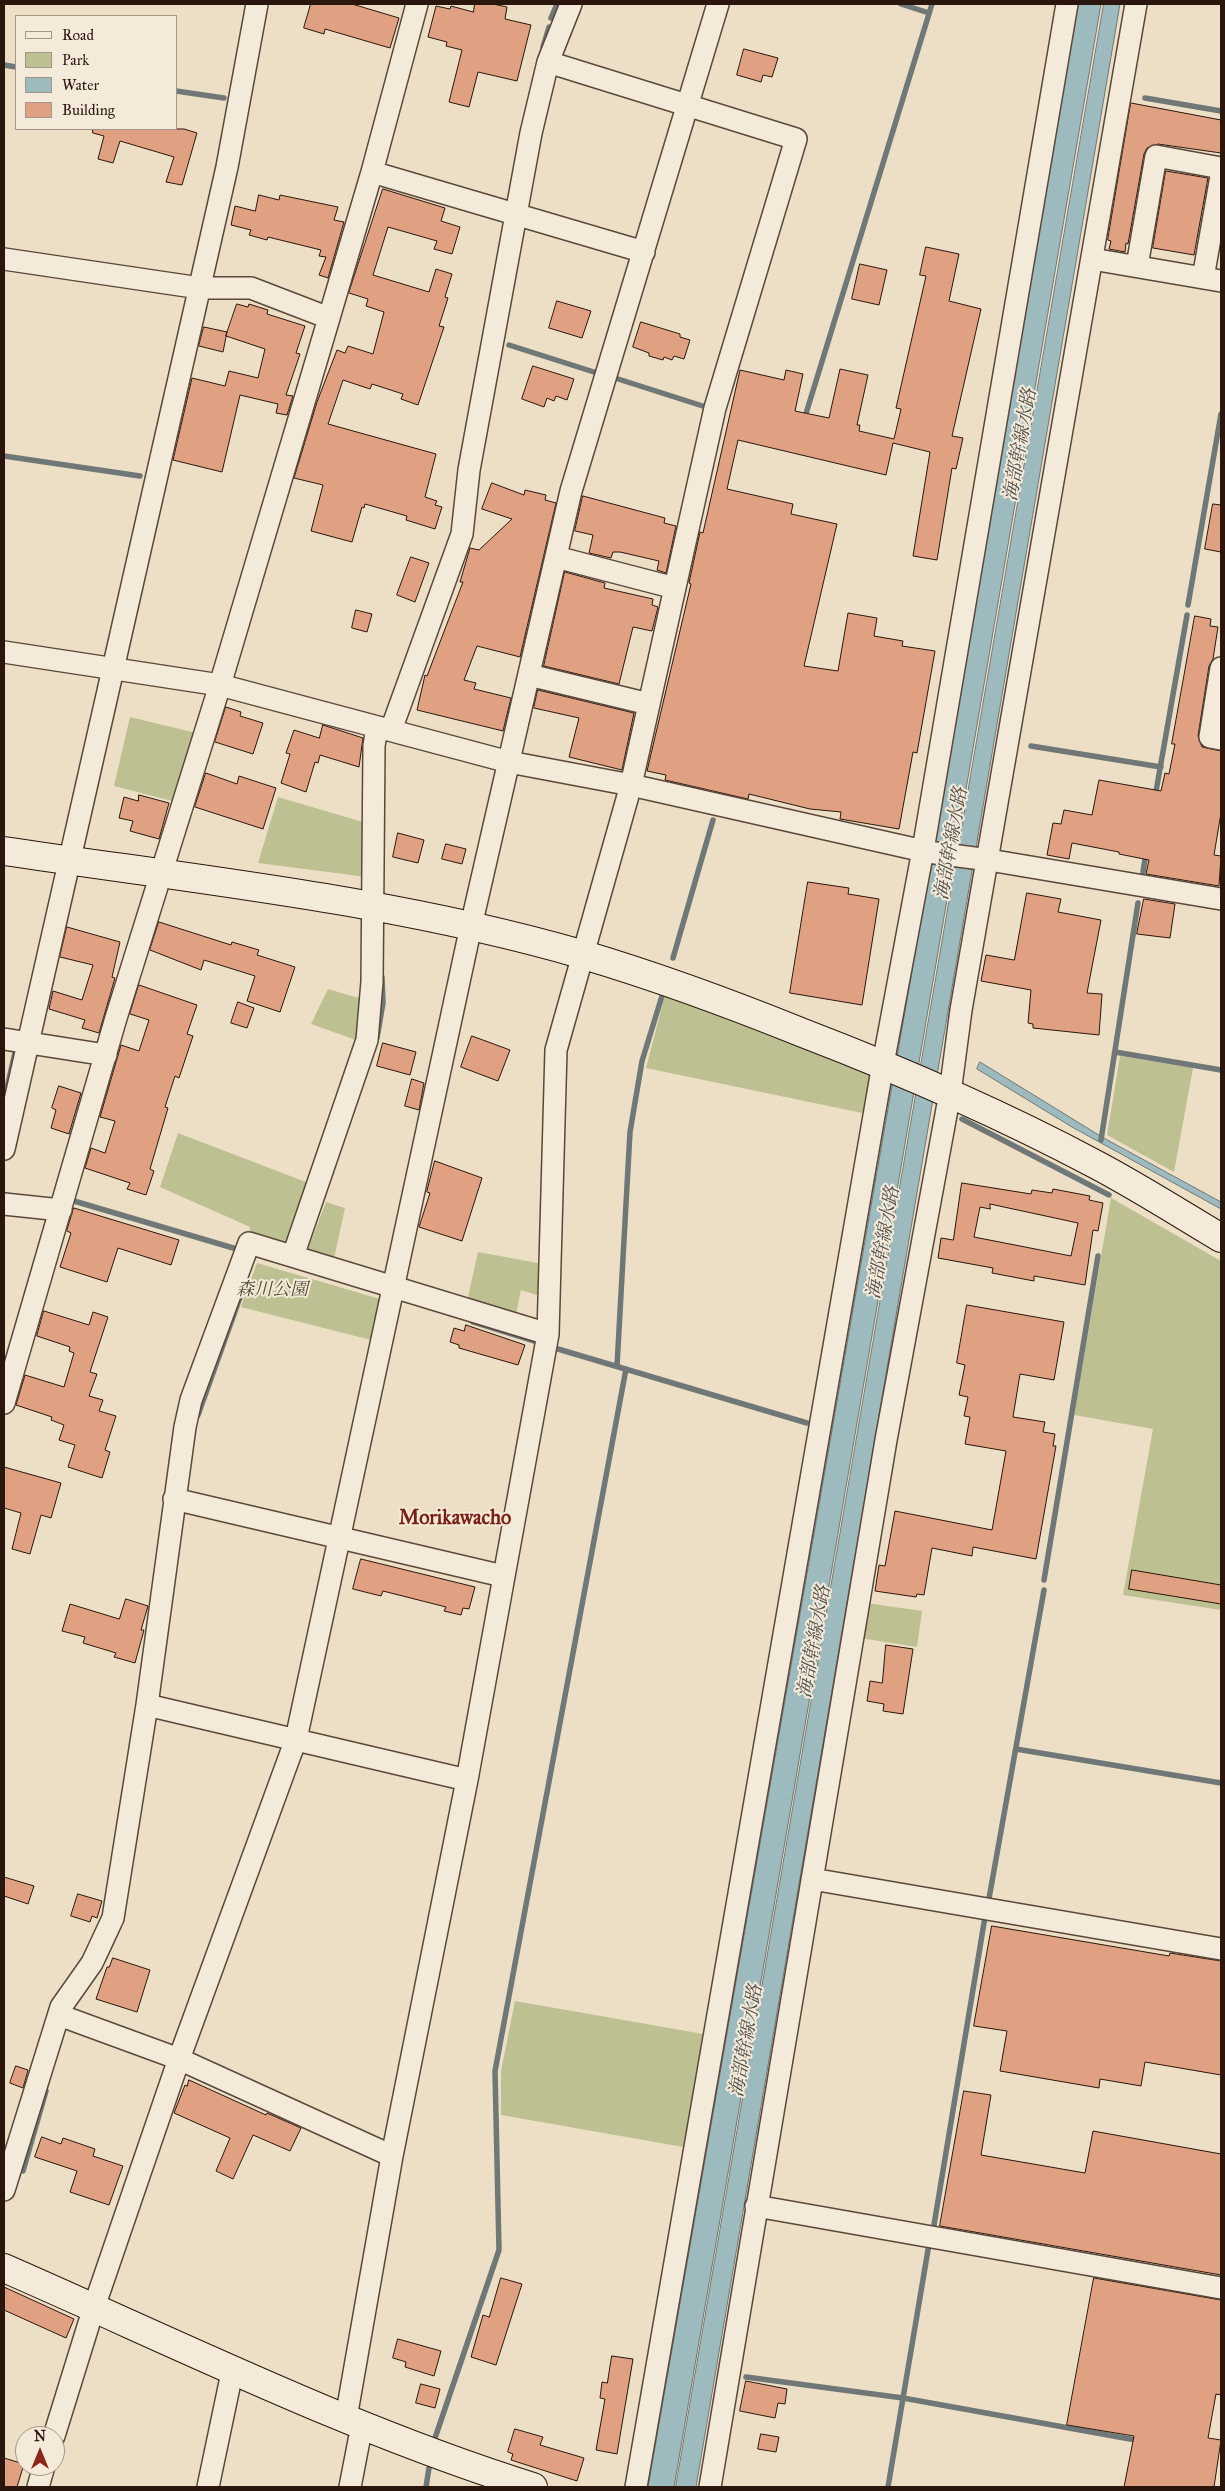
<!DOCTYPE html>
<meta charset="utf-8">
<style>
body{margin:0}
#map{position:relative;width:1225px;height:2491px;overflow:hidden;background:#eddfc5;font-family:"IM FELL Great Primer",serif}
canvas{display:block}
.frame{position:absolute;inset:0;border:5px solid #2a160c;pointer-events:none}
.legend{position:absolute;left:15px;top:15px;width:162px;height:115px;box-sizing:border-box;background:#f3ead9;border:1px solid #a39587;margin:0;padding:6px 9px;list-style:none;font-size:15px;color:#2a160c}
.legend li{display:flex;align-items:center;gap:10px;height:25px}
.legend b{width:25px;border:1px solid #a39587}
.north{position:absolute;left:15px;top:2426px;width:50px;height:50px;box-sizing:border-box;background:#f3ead9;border:1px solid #a39587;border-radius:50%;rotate:0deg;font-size:14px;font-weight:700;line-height:20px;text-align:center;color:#2a160c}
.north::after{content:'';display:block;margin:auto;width:18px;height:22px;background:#8f2418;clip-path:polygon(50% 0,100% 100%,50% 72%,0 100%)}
</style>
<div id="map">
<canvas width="1225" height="2491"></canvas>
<div class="frame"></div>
<ul class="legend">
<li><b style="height:6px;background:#f3ead9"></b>Road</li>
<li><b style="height:14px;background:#bdc091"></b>Park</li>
<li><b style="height:14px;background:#9dbabe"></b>Water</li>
<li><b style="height:14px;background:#dfa181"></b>Building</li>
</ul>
<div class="north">N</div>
</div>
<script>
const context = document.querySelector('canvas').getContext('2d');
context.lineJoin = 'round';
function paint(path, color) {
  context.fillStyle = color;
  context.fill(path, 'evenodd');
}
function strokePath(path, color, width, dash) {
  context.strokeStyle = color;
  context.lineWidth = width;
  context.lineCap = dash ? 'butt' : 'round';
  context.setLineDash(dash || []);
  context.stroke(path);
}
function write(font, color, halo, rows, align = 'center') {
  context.font = font + ' "IM FELL Great Primer","Noto Serif JP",serif';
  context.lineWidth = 4;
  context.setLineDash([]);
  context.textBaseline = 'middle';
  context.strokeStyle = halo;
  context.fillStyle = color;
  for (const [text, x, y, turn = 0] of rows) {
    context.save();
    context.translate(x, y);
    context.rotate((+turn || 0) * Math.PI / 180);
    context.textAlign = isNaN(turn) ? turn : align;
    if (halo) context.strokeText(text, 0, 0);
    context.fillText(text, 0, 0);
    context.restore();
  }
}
paint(new Path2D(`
 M130,717l66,16 -20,69 -62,-16z
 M278,797l85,25 4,55 -109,-14z
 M328,989l34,10 -6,41 -45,-16z
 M665,995l211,82 -9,37 -221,-46z
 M1120,1056l73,12 -19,104 -67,-37z
 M178,1133l133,51 -20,62 -42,-8 1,-11 -90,-40z
 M1111,1198l110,63v349l-98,-15 30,-166 -79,-14z
 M326,1202l19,6 -12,55 -27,-9z
 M478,1252l65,12v33l-22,-7 -6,29 -48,-17z
 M257,1263l123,36 -9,41 -130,-33z
 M866,1603l56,8 -5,36 -57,-9z
 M515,2001l194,34 -20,113 -188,-33v-44z`), '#bdc091');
const water = new Path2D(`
 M1075,4h26l-427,2483h-26l284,-1631z
 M1104,4h16l-424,2483h-20z
 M980,1062l122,75 119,65v7l-149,-82 -95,-58z`);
paint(water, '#9dbabe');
strokePath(water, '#6f7877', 1);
strokePath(new Path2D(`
 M901,4l28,9
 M551,18l6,-14
 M543,47l6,-20
 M4,65l12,2
 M176,91l48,7
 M1145,98l76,13
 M509,345l88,28
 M615,378l94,30
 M804,420l128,-416
 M4,456l136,20
 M1188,605l33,-191
 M1031,746l130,21
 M1155,797l32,-182
 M1143,872l3,-19
 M673,958l40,-138
 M377,1038l6,-35 -1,-26
 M1115,1052l106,18
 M4,1101l12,-53
 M962,1119l147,76
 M1101,1140l37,-237
 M74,1201l166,49
 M473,1322l67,21
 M558,1349l249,74
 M617,1366l13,-234 12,-71 20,-65
 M198,1415l45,-126
 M1044,1580l54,-324
 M1016,1749l205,34
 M988,1904l56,-314
 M103,1961l14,-30
 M23,2171l23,-80
 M933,2231l52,-314
 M746,2377l157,21 238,43
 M435,2438l64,-188 -4,-179 131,-702
 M426,2487l3,-19
 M888,2487l41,-243`), '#6f7877', 5.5);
const building = new Path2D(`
 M311,4h41l47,14 -9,30 -65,-19 -1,5 -20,-6z
 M475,4h18l14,3 -2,12 26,6 -14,56 -39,-9 -9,35 -20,-5 13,-52 -16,-4 1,-4 -19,-5 8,-31 14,3 1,-3 22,6z
 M744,49l34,9 -6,19 -9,-2 -2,7 -24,-7z
 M1131,103l90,17v33l-63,-9 -11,4 -3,6 -16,90 -2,-1 -1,9 -16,-3 2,-8 -3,-1z
 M93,129h91l13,4 -15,52 -16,-3 8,-25 -54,-16 -7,22 -15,-4 6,-23 -11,-3z
 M1166,171l42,7 -14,77 -41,-7z
 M383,189l62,19 -4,13 19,6 -8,27 -18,-5 3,-8 -49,-14 -15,48 56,17 7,-23 16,5 -7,23 3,1 -9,28 5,1 -26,78 -17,-6 2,-5 -31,-10 -2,5 -27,-9 -15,44 108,30 -11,43 12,4 -2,4 7,2 -7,22 -29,-9 1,-4 -42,-12 -1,4 -2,-1 -10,35 -41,-11 12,-46 -29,-7 23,-76 20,-52 8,3 3,-7 25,8 11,-42 -18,-6 2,-7 -19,-6z
 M259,195l20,5 1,-5 58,12 -4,13 10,2 -16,56 -9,-3 7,-18 -7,-1 2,-6 -53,-13 -1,3 -18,-5 2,-5 -20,-5 4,-19 20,5z
 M926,247l33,7 -10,47 32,8 -29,127 11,2 -7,31 -4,-1 -15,92 -24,-4 17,-104 -37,-9 -7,32 -148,-35 -11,49 66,15 -2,10 46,10 -33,142 34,5 10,-58 29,5 -3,18 29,5 -1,5 33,5 -18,102 -4,-1 -14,77 -59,-10 1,-7 -31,-3 -61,-15 -1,5 -83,-19 1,-5 -19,-4 44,-187 -2,-1 11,-51 3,1 37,-163 44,10 2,-10 17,4 -8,37 34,7 11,-49 28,6 -11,50h3l-1,6 35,8 7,-30 -5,-1 30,-132 -6,-1z
 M860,264l27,6 -8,35 -27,-6z
 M557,301l34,10 -9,27 -33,-10z
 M237,304l11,3 1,-3 19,6 -1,4 38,12 -9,27 4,1 -14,41 7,1 -6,19 -11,-2 2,-9 -38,-9 -18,77 -49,-12 19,-82 33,8 4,-15 29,7 7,-29 -39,-13z
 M641,322l39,12v3l10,3 -6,19 -10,-3 -2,4 -8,-3 -1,3 -14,-4v-3l-16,-6z
 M204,327l23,5 -4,20 -24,-6z
 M533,366l41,13 -7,21 -11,-4 -2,5 -7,-3 -3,9 -22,-8z
 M492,483l32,12 1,-5 21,5 -1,5 11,3 -36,154 -43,-11 -13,34 12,3 -2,6 37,9 -8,33 -86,-21 8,-35 2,1 36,-94h-3l10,-34 9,2 33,-31 -30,-10z
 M583,496l82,22 -1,5 12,3 -10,47 -9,-3 2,-9 -39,-9h-7l-2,6 -22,-5 4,-18 -18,-4z
 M1213,504l8,1v47l-16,-3z
 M411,557l18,6 -14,39 -18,-7z
 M565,572l40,11 -1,5 49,11 -1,6 6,2 -6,24 -19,-4 -14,57 -75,-18z
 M356,610l16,4 -5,18 -15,-4z
 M1195,616l16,3 -1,7 8,1 -5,32 -4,7 -11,70 4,11 19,4v62l-7,42 7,1 -2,30 -73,-12 3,-14 -30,-6v-2l-47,-9 -3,16 -22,-4 6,-32 8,1 3,-14 28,5 7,-35 62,11 4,-18 4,1 6,-30h-3z
 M538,690l96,23 -12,57 -53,-13 10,-39 -45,-10z
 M226,707l15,5 -1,4 23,7 -10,31 -38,-12z
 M323,725l40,13 -4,29 -39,-12 -2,8 -3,-1 -9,30 -25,-9 9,-29 -4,-1 8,-23 25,8z
 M206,773l31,11 2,-8 37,12 -13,41 -68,-22z
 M139,795l30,8 -10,36 -29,-8 3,-10 -14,-3 5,-21 14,4z
 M398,833l26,7 -6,23 -25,-6z
 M446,844l20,5 -4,15 -20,-5z
 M808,882l41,6 -1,6 31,5 -17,106 -72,-12z
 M1027,893l34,6 -3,13 43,8 -14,73 15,1 -3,41 -66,-7v-4l-5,-1 3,-33 -50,-9 5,-26 28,5z
 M1144,899l31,5 -5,34 -33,-4z
 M159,922l72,23 1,-3 27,8 -2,5 38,12 -15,45 -33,-11 8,-25 -51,-16 -3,10 -51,-20z
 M67,927l53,15 -8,35 3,1 -16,55 -17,-5 3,-8 -36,-11 4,-18 29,9 11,-35 -33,-8z
 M139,985l58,20 -10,29 6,2 -14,42 -4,-2 -10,31 3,1 -18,61 4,2 -8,24 -19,-6 3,-6 -45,-15 6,-20 14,5 10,-32 -15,-4 21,-72 18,6 10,-31 -19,-6z
 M238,1002l16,6 -7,20 -16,-5z
 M472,1036l38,14 -12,31 -37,-14z
 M383,1043l33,9 -6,23 -33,-9z
 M412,1079l12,4 -5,27 -14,-4z
 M59,1086l22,7 -12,41 -18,-6 5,-18 -4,-2z
 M435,1161l47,17 -20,63 -43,-14 11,-34 -3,-1z
 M962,1183l69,11 1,-4 20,3 1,-4 37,7 -1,4 14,3 -5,28 -5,-1 -8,55 -51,-9v5l-42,-8 1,-5 -55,-10 3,-20 12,2zM990,1204l88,19 -7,33 -97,-19 6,-30 10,2z
 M74,1208l105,32 -8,25 -53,-17 -11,34 -47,-15 11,-34 -4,-2z
 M967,1305l97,17 -10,58 -34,-6 -7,43 32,5 -2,10 12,2 -2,12h3l-20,113 -63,-12 -1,9 -40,-8 -8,47 -7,-1 -1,3 -41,-6 4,-26 6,1 10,-55 97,19 14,-79 -41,-7 5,-27 -6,-1 4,-19 -9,-2 6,-30 -8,-2z
 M44,1311l45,14 4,-13 15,5 -18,55 7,2 -8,22 14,4 -4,11 17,5 -11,34 5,2 -8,26 -34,-11 7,-22 -16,-5 5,-15 -13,-5 1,-3 -36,-12 9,-30 39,12 10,-34 -5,-2 1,-4 -33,-11z
 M466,1325l59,20 -7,20 -59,-17v-3l-9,-3 4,-14 10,3z
 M4,1467l57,16 -10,35 -10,-3 -11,39 -18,-5 9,-36 -17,-5z
 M361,1559l114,28 -6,22 -6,-1 -2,7 -17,-4 2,-4 -63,-16 -2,5 -28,-7z
 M1132,1570l89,15v19l-92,-15z
 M126,1599l22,7 -7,24h3l-9,33 -21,-6 2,-4 -33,-10 2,-6 -23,-6 8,-27 49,15z
 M886,1645l27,4 -10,65 -20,-3 1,-7 -17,-3 3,-20 12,2z
 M4,1877l30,9 -6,18 -24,-8z
 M78,1894l24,7 -5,17 -5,-2 -2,6 -19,-6z
 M992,1926l177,30 1,-3 51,8v114l-76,-13 -4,24 -41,-7 -1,9 -99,-17 7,-40 -33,-5z
 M113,1958l37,12 -13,42 -41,-13 11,-32h2z
 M16,2066l12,4 -5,18 -13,-5z
 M189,2080l77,35 1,-2 34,15 -11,23 -37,-16 -20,44 -17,-8 14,-33 -56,-25 11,-28 2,1z
 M964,2091l27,4 -10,60 104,18 8,-42 128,23v121l-281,-49z
 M42,2137l19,7 2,-6 32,11 -2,7 30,10 -14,39 -39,-13 7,-21 -42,-14z
 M501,2278l21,6 -26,81 -25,-8 12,-42 6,2z
 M1094,2278l127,22v95l-5,-1 -8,44 13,2 -7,47h-90l10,-51 -67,-11z
 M4,2287l70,32 -8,19 -62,-28z
 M398,2339l43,12 -7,25 -29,-9 1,-5 -13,-4z
 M612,2356l21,3 -16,95 -21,-4 9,-51 -5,-1 2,-16 5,1z
 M746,2381l41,8 -2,15 -7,-1 -3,15 -35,-7z
 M421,2384l19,5 -5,19 -19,-5z
 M515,2429l28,8 -3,8 44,13 -7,23 -66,-21 2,-6 -5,-2z
 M761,2434l18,3 -3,15 -18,-3z
 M4,2458l20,6 -7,23h-13z`);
paint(building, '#dfa181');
strokePath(building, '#2a160c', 1);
const street = new Path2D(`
 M372,172l272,80
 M4,259l196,29h51l78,30
 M1092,259l129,22
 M1137,266l19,-110 65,12
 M1203,278l18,-102
 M556,557l119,31
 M4,652l216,33 289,77 122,23 297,67 61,8 232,39
 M1221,668l-11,69 11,2
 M529,675l120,29
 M391,730l71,-196 7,-64 62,-337 17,-71 23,-58
 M4,1039l102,16
 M4,1149l223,-982 30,-163
 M4,1204l57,6
 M293,1256l74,-216 5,-58 2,-236 3,-19
 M4,1403l112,-385 104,-333 109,-367 43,-146 45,-168
 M174,1499l329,77
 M147,1705l320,75
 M812,1879l409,70
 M59,2015l120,44 213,97
 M4,2190l57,-183 31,-44 21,-45 34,-213 38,-278 6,-27 58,-157 299,91
 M756,2206l465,82
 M346,2418l46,-262 75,-376 81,-446 8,-284 75,-265 84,-377 81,-269 -248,-77
 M54,2436l40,-129 85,-248 117,-320 175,-813 100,-435 147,-487
 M38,2487l6,-21
 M208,2487l25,-119
 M350,2487l12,-62
 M636,2487l247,-1423 40,-214 144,-846
 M710,2487l176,-1047 64,-347 11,-83 175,-1006`);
const secondary = new Path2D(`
 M4,851c194,29 391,49 580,104 74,22 147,49 219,78 99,38 196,80 290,130 44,23 86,50 128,75
 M4,2268c174,76 347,162 529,219`);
strokePath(street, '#5b483a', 24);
strokePath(secondary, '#2a160c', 30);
strokePath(street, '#f3ead9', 21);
strokePath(secondary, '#f3ead9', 28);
write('italic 18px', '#564934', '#f3ead9', [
 ["森川公園",272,1291]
]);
write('italic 19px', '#524f4a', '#f3ead9', [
 ["海部幹線水路",1021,445,-80],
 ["海部幹線水路",952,844,-80],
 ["海部幹線水路",884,1243,-80],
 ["海部幹線水路",815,1642,-80],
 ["海部幹線水路",747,2041,-80]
]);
write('bold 20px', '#7a1f14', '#f3ead9', [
 ["Morikawacho",455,1519]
]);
</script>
